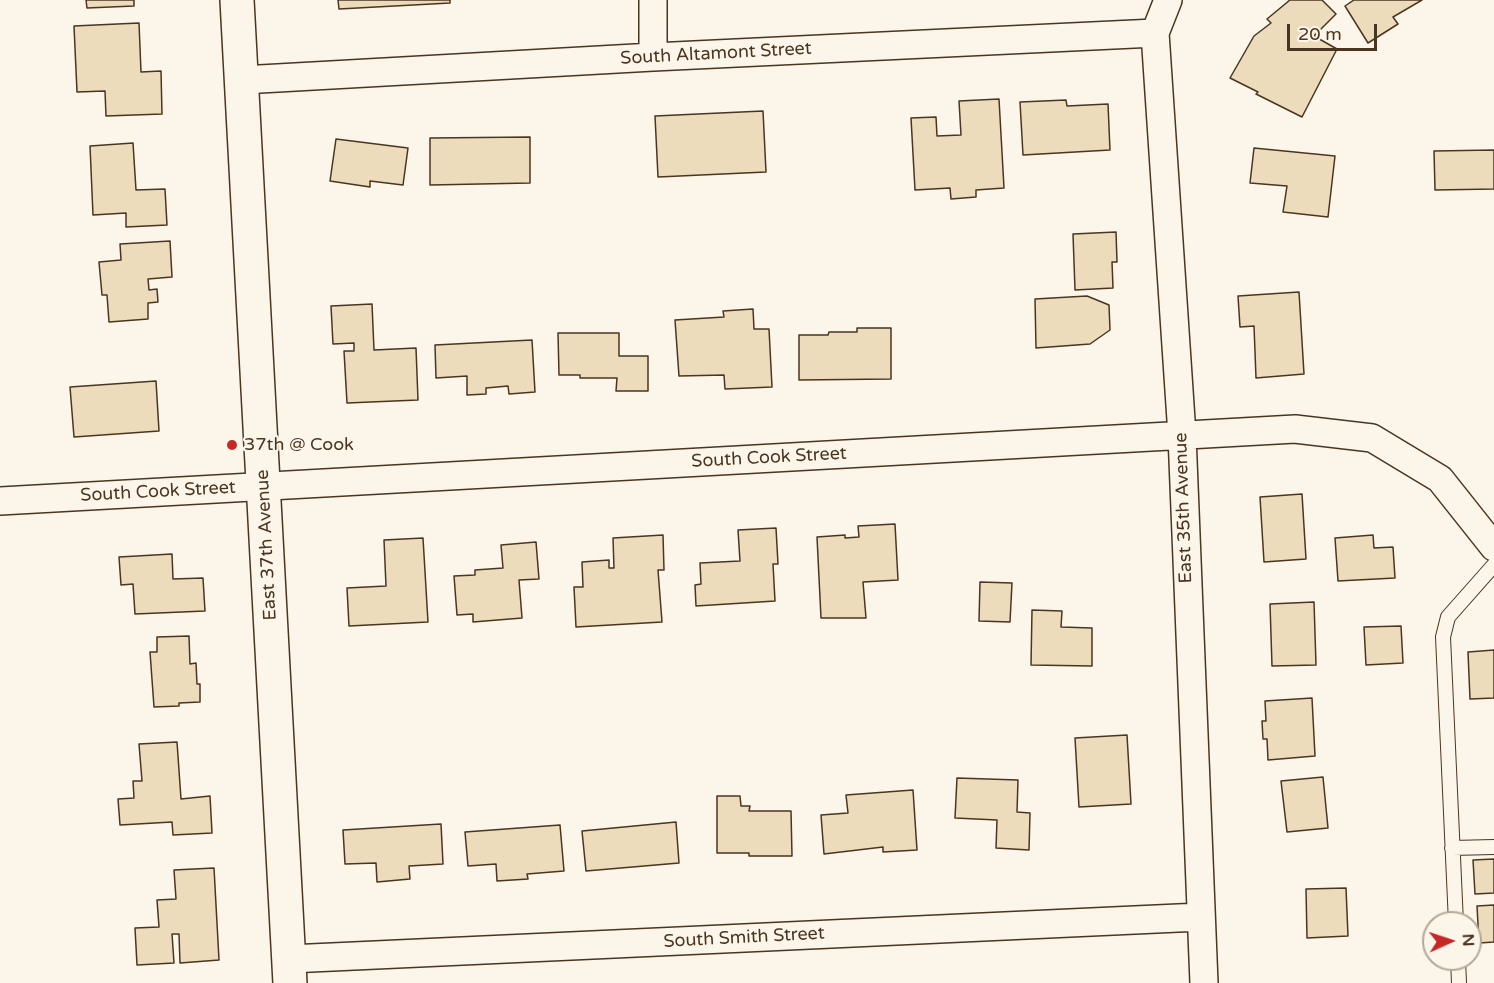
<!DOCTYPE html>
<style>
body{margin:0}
#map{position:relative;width:1494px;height:983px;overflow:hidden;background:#fbf6e9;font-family:"Varela Round",sans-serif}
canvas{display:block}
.north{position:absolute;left:1422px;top:911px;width:60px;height:60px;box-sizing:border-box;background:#fbf6e9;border:2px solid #b4a999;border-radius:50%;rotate:87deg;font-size:16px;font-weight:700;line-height:24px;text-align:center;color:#4a3520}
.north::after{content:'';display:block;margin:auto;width:21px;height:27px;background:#c62828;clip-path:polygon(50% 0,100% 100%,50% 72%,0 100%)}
.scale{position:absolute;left:1287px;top:24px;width:90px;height:27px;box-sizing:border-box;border:3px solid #4a3520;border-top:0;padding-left:8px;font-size:18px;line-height:21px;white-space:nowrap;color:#4a3520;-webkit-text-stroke:4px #fbf6e9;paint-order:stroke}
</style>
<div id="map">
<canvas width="1494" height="983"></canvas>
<div class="north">N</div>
<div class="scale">20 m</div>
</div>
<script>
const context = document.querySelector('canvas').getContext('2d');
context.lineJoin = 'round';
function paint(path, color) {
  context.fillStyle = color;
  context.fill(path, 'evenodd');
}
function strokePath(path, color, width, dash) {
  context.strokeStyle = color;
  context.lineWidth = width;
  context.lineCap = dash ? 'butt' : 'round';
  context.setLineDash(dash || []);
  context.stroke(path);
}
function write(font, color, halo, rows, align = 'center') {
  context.font = font + ' "Varela Round",sans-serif';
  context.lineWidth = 4.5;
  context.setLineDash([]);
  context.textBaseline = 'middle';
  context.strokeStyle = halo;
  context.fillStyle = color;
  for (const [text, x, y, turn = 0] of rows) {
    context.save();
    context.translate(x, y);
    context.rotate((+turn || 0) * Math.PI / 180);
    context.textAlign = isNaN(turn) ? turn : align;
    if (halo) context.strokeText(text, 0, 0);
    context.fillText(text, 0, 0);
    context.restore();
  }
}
const building = new Path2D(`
 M86,0h48v6l-47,2z
 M338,0h112v3l-111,6z
 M1290,0h32l14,14 -22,22 23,13 -35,68 -46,-23 2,-2 -28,-14 24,-42 17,-13 -4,-4z
 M1354,0h68l-29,17 5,7 -30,19 -23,-37z
 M139,23l2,49 20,-1 1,43 -56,2 -1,-25 -28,1 -3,-66z
 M999,99l5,89 -28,2v7l-25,2 -1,-11 -35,2 -4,-72 25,-1 1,19 24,-1 -2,-34z
 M1066,100l1,6 41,-2 2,46 -87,5 -3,-53z
 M763,111l3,61 -108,5 -3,-61z
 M530,137v46l-100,2v-47z
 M336,139l72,9 -5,37 -33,-4v6l-40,-6z
 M133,143l3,47 29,-1 2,36 -41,2v-14l-33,2 -3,-69z
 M1254,148l81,8 -7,61 -45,-5 4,-26 -37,-3z
 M1494,150v39l-59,1 -1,-39z
 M1116,232l1,30h-5l1,26 -38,2 -2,-56z
 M170,241l2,36 -24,2 1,11 8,-1 1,13 -10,1v16l-39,3 -2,-27h-5l-3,-33 22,-2 -1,-16z
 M1299,292l5,82 -48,4 -2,-52 -14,1 -2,-31z
 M1087,296l22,9 1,25 -20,14 -54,4 -1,-49z
 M372,304l2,46 42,-2 2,52 -71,3 -3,-52h10v-8l-21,1 -2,-38z
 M753,309l1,20h15l3,58 -47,2 -1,-14 -45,1 -4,-56 49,-3 -1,-6z
 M857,328h34v51l-92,1v-45h29l1,-3h28z
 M558,333h61v23h29v35h-32l1,-13h-37v-3h-21z
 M532,340l3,52 -26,2 -1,-8 -22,2v6l-19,1v-19l-31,2 -1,-33z
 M156,381l3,50 -85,6 -4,-50z
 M1302,494l4,65 -42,3 -4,-65z
 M895,524l3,56 -35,2 3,36h-45l-4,-81 28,-2v3l14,-1 -1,-11z
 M776,528l2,36h-5l2,37 -79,5 -1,-21 6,-1 -1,-21 40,-2 -2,-31z
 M663,535l1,35h-6l4,52 -86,5 -2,-40h9l-1,-25 27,-2v8h5l-1,-30z
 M1373,535l1,13 19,-1 2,31 -57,3 -3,-43z
 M423,538l5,84 -79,4 -2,-38 39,-2 -2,-46z
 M536,542l3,37 -20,1 3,38 -49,4v-8l-16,1 -3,-39 21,-1v-5l28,-2 -2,-23z
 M172,554l1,25 30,-1 2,33 -70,3 -2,-30 -12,1 -2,-28z
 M980,582l32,1 -2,39 -31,-1z
 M1314,602l2,63 -44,1 -2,-62z
 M1032,610l30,1 -1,16 31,1v38l-61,-1z
 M1401,626l2,37 -37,2 -2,-38z
 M189,636l1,28 6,-1 1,21h3v18l-21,1v3l-25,1 -4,-55h7v-15z
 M1494,650v48l-24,1 -2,-47z
 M1312,698l3,58 -47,4 -1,-21h-4l-1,-18h4l-1,-20z
 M1127,735l4,69 -52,3 -4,-69z
 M177,742l4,57 29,-3 2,37 -39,2 -1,-13 -52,3 -2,-26 16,-1 -1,-17h9l-3,-37z
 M1323,777l5,51 -41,4 -6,-51z
 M957,778l61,2 -1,32 13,1 -1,37 -33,-2 1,-28 -42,-2z
 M913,790l4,60 -34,2v-5l-59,7 -3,-39 27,-2 -2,-18z
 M717,796h23l1,10h9l-1,5h42l1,45h-43v-3h-32z
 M676,822l3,41 -93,8 -4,-40z
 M441,824l2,40 -34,2 1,13 -33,3 -1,-19 -31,1 -2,-34z
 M560,825l4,46 -37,3 1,5 -31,2 -1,-17 -28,2 -3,-34z
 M1494,859v34l-19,1 -2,-34z
 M214,868l5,92 -39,3 -1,-29h-7l2,29 -37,2 -2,-37 24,-1 -2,-27 19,-1 -2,-29z
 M1346,888l2,48 -41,2 -1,-49z
 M1494,905v37l-15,1 -2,-37z`);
paint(building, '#ecdcbc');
strokePath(building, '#4a3520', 1.5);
const lane = new Path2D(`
 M1452,848l42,-1
 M1456,923l-13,-286 5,-20 46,-52
 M1458,959l1,24`);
const street = new Path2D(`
 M1155,33l27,402 22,548
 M653,57v-57
 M242,80l411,-23 502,-24 13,-33
 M0,501l1295,-72 77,9 68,41 54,68
 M289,959l911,-42`);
const secondary = new Path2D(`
 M237,0l53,983`);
strokePath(lane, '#4a3520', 16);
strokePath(street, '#4a3520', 30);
strokePath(secondary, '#4a3520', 36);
strokePath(lane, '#fbf6e9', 14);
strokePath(street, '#fbf6e9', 27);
strokePath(secondary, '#fbf6e9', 33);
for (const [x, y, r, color] of [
 [232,445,6,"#c62828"]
]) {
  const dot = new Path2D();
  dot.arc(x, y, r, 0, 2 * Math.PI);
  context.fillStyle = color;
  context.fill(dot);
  strokePath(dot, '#fbf6e9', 2);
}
write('18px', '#4a3520', '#fbf6e9', [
 ["South Altamont Street",716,54,-3],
 ["South Cook Street",769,458,-3],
 ["South Cook Street",158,492,-3],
 ["East 35th Avenue",1184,508,-92],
 ["East 37th Avenue",267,545,-93],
 ["South Smith Street",744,938,-3]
]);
write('18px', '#4a3520', '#fbf6e9', [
 ["37th @ Cook",244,445]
], 'left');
</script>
